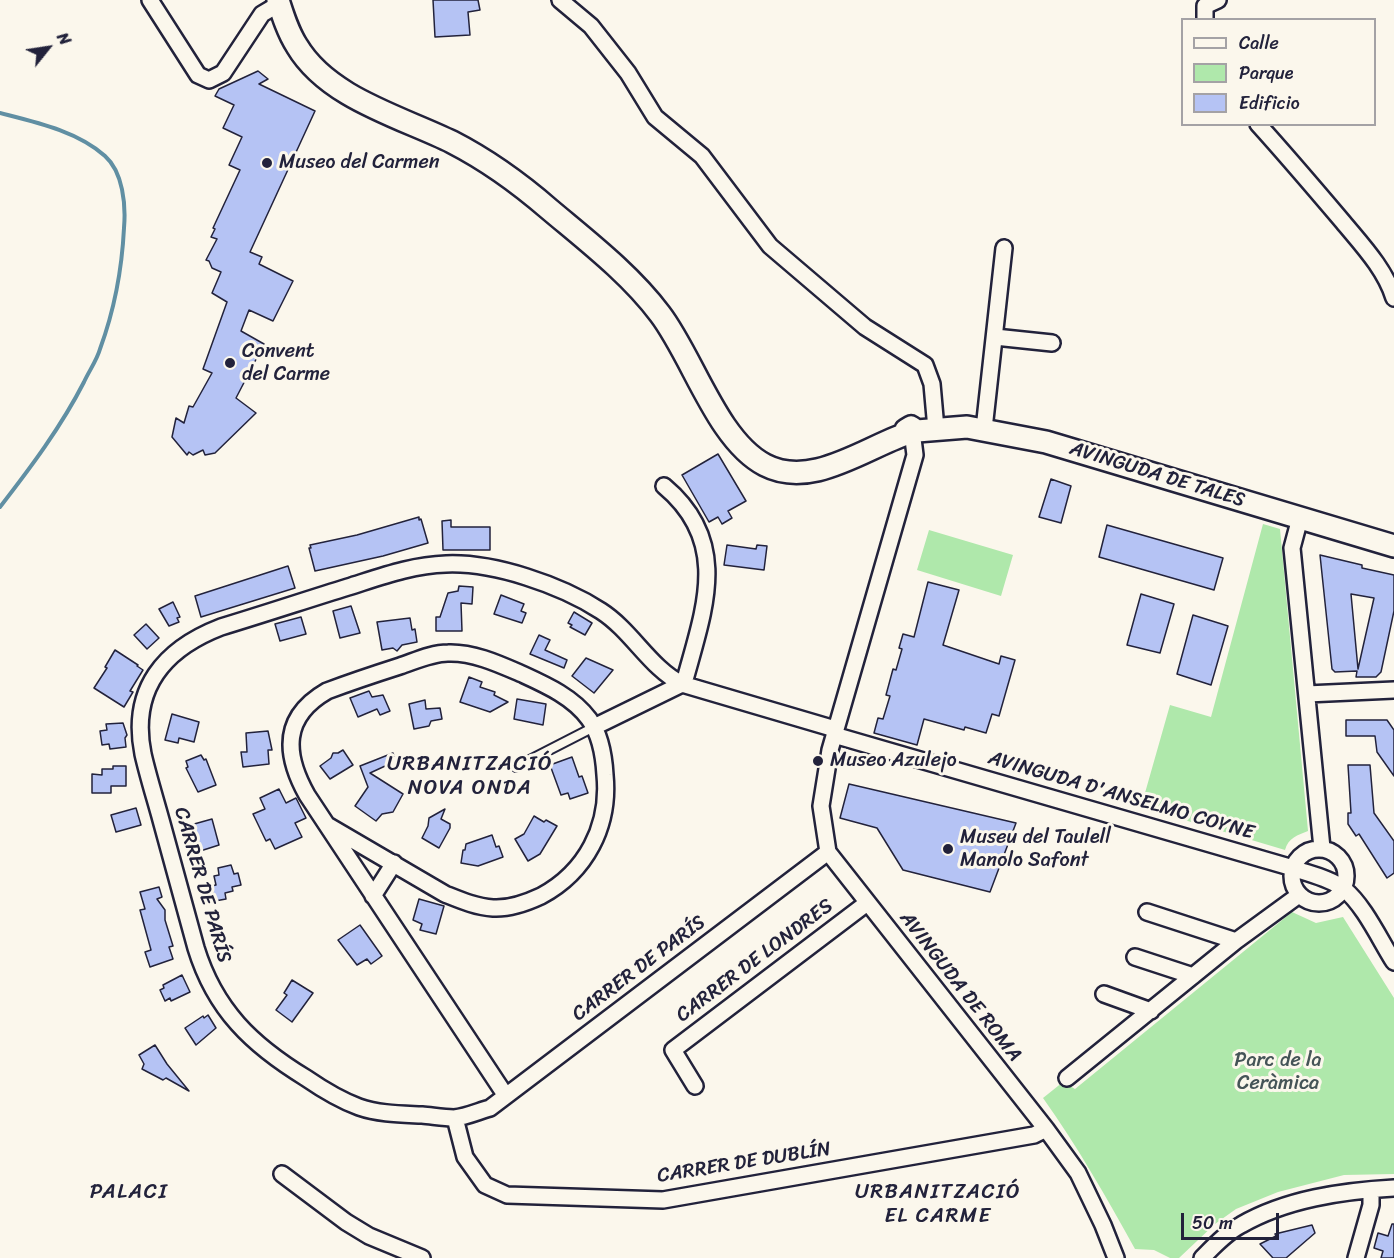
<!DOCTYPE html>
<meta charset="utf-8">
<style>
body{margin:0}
#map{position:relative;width:1394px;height:1258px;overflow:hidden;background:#fbf7ec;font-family:Sriracha,sans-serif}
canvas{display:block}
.legend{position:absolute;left:1181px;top:18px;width:195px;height:108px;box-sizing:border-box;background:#fbf7ec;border:2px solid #a4a2a5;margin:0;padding:8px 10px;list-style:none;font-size:18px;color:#22223b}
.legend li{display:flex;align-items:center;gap:12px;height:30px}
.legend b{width:30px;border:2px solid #a4a2a5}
.north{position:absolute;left:18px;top:18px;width:60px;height:60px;-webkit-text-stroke:4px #fbf7ec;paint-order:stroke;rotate:60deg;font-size:16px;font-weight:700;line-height:24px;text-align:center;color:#22223b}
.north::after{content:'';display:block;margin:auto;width:21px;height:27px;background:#22223b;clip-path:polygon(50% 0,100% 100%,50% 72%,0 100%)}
.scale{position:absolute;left:1181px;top:1213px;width:98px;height:27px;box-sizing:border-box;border:3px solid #22223b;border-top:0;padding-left:8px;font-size:18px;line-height:21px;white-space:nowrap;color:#22223b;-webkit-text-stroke:4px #fbf7ec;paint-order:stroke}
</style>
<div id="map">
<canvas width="1394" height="1258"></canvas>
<ul class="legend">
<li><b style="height:8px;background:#fbf7ec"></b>Calle</li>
<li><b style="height:16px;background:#afe8ab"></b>Parque</li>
<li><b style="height:16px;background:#b5c3f4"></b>Edificio</li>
</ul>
<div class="north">N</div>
<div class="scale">50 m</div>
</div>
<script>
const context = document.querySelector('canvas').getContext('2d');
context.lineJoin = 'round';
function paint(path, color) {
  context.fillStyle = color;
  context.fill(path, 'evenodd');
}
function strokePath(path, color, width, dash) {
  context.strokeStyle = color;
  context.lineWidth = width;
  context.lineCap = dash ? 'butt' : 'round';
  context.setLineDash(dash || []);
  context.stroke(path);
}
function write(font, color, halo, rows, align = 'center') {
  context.font = font + ' Sriracha,sans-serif';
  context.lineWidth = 6;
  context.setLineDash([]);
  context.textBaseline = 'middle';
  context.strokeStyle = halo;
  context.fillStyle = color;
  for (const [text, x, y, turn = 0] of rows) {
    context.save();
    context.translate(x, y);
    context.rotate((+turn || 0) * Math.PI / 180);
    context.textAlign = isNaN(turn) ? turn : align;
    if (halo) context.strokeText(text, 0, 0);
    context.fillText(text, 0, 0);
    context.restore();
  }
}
paint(new Path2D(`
 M1263,524l17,5 28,302c-10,4 -20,7 -23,19l-144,-43 29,-102 41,12z
 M929,530l84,25 -12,41 -84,-26z
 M1292,912l24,11 27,-6 51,81v176l-50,1 -66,17 -42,17 -21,15 -36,34h-9l-16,-8 -19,-1c-29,-52 -57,-102 -92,-151l20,-16 12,7z`), '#afe8ab');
strokePath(new Path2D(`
 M0,113c35,9 77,18 105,43 18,16 21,49 19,72 -2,40 -10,83 -24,121 -3,11 -11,22 -16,33 -23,45 -53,85 -84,125`), '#608fa3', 4);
const building = new Path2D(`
 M433,0h45l2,10 -12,2 2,23 -35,2z
 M258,71l10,8 -9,5 56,27 -65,141 12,5 -3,7 34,17 -20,40 -24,-11 -8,21 23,13 -28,54 20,15 -41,40 -10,2 -2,-5 -10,5 -4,-3 -2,3 -15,-18 4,-19 8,5 5,-17 4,1 19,-34 -9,-4 24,-67 -15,-9 9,-21 -9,-4 -3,-7 -3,-1 11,-21 -6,-2 4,-8 -2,-1 27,-58 -11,-5 13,-28 -19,-9 11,-23 -19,-9 4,-7z
 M718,454l28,47 -18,10 4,7 -10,6 -4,-7 -9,5 -27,-47z
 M1051,479l20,7 -10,37 -22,-6z
 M419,517v3l2,-1 7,24 -45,13 -68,15 -6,-23h2l-1,-3 47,-10z
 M451,520v7h39v23h-47l-1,-29z
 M1107,525l116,33 -9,32 -115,-33z
 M727,545l29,4 1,-4 10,1 -3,24 -40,-5z
 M1320,555l42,10v3l32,7v36l-13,61 -5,5h-20l1,-6 -22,1 -3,-3zM1351,594l23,4 -16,71z
 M288,566l7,22 -94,29 -6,-21z
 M928,582l31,8 -16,55 56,19 2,-8 14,4 -16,56 -7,-2 -6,19 -21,-6 -1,3 -40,-11 -7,26 -43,-12 4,-15 5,1 7,-23 -4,-1 7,-26 3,1 6,-21 -3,-1 4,-14 11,3z
 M459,586l14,1 -1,17 -11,-1 1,28h-26v-14h4l8,-24 10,-2z
 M1141,594l33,10 -14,49 -33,-8z
 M501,595l23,9 -3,7 5,2 -4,10 -28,-9z
 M173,602l7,15 -3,1 2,4 -10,4 -10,-17z
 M351,606l9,27 -20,5 -7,-27z
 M574,612l18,11 -7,12 -15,-8 2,-2 -4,-2z
 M1193,615l35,11 -17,59 -34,-11z
 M301,617l5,17 -26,7 -5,-17z
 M410,618l2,12 3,-1 2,13 -15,3 -5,6 -4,-3 -11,2 -5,-28z
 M146,624l13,14 -12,11 -13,-14z
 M539,635l11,5 -5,10 22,10 -3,8 -34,-14z
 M115,650l23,15 -1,1 6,4 -13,21 3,1 -9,15 -30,-19 13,-20 -2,-1z
 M586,658l27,12 -19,23 -22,-17z
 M469,677l13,5 -2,5 15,5 -1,3 14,7 -18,10 -30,-10z
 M369,691l3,6 11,-2 7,16 -10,4 -3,-6 -19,8 -8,-19z
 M517,699l29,5 -3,21 -29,-6z
 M425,700l1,9 14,-1 2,11 -11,2 -2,5 -15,3 -5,-25z
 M172,714l27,8 -5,20 -15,-4 -1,5 -13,-3z
 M1346,720h41l7,10v46l-17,-24 -2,-16h-29z
 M123,723l4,12 -2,3 1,9 -16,2 -1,-5 -7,1 -2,-14 7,-1 -1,-6z
 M268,731l4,19h-4l1,14 -26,3 -2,-15h6l-1,-19z
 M343,750l10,15 -23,14 -10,-13 11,-8 2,-5h5z
 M393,753l3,8 -26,12 33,21 -10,18 -11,2 -6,7 -21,-15 13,-19 -8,-21z
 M201,755l3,5 2,-1 10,26 -18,7 -12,-24 2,-1 -2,-6z
 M572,757l7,20 3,-1 6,17 -18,6 -2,-6 -7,2 -11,-30z
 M1348,765h22l4,48 20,28v32l-7,5 -28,-44 -3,2 -8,-12v-11h3z
 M113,766h13v20h-15v7h-19v-19l10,1v-6h11z
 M849,784l167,39 -26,69 -87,-22 -26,-42 -37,-10z
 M279,789l7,14 10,-5 10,20 -11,5 7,14 -27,12 -5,-10 -4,2 -13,-27 12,-5 -5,-11z
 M136,808l5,17 -25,7 -5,-17z
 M445,809l-4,10 9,5v4l-11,20 -17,-10 6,-12 1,-8z
 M534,816l10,6 2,-2 11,6 -17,28 -12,7 -13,-22 9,-5z
 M212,819l7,26 -25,8 -5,-10 -2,-17z
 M492,835l4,12 3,-1 4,11 -25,9 -17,-3 2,-13h2l1,-6z
 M231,865l3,9 4,-1 3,12 -9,2 1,4 -8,2 1,6 -11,2 -4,-15 5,-1 -2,-9 5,-1 -1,-7z
 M159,887l3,10 -5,2 8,11v10l8,26 -4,1 4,12 -23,8 -5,-15 6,-2 -11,-40 5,-1 -5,-17z
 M419,899l25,7 -8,28 -16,-4 2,-6 -9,-4z
 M360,925l22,31 -11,8 -4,-5 -10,6 -19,-25z
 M182,975l8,17 -19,9 -1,-3 -5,3 -5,-11 4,-2 -1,-3z
 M292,980l21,13 -21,29 -16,-12 11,-15 -3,-2z
 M208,1015l8,13 -20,17 -11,-17 18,-12 1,2z
 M155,1045l12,19 22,27 -23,-13 -3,2 -21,-11 2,-5 -5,-9z
 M1392,1224h2v34h-13l2,-7 -9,-3 4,-15 10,3z
 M1312,1225l3,8 -29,25h-13l-13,-14 16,-8 -1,-2z`);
paint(building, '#b5c3f4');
strokePath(building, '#22223b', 1.5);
const service = new Path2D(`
 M516,767l78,-40`);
const minor = new Path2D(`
 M150,0l48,75 11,5 14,-7 39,-59 17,-10
 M560,0l31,26 37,47 27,44 47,39 68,90 95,81 60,38 7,19 4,45
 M1205,20v-14l13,-6
 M1258,124c29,32 57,65 85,98 19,23 42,47 51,76
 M995,337l57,6
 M984,429l20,-181
 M913,439l2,16 -85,295 -9,56 7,46 218,277 32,44 25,52 13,33
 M1300,518l-8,30 30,300
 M1307,694l87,-4
 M594,727l88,-43 4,-8c19,-69 44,-135 -22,-190
 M834,735l459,133c16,6 37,10 51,21 20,16 36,51 50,73
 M327,825l118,69c15,6 31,13 48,14 16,1 33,-5 48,-12 45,-24 69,-70 64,-121 -1,-18 -5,-41 -16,-56 -16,-22 -43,-34 -67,-45 -23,-10 -49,-22 -74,-21 -16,0 -33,8 -48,13 -25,8 -49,16 -73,25 -45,26 -43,63 -20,104l199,301
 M1292 876a27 27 0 1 1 54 0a27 27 0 1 1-54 0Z
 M828,852l-338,256c-11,3 -24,9 -36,10 -10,0 -21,-2 -32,-3 -21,-1 -43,-1 -63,-8 -19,-7 -37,-18 -53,-29 -54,-33 -91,-68 -110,-130 -12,-43 -23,-85 -35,-128 -6,-22 -13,-44 -18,-66 -13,-65 21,-105 78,-127 43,-13 85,-27 127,-40 32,-10 64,-22 98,-23 48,-2 115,21 155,47 31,20 49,57 81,73l153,45
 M373,896l21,-33
 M1147,912l89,29
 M1135,957l58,19
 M1104,994l47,17
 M1067,1078l169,-137 63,-46
 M695,1086l-22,-36 194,-147
 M455,1118l10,39 20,28 22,10 156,5 371,-65 12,-6
 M282,1174l64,48 23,14 53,22
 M1202,1258c12,-12 24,-25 39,-33 45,-26 101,-34 153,-37
 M1356,1258l15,-53v-15`);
const secondary = new Path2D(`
 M278,0c5,16 10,32 19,46 31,52 104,71 155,96 35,18 67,41 97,67 38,32 81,65 111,105 33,43 57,126 105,151 46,24 98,-16 141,-31
 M906,434v-4l5,-3 6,4 50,-4 79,15 348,104`);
strokePath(service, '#22223b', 12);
strokePath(minor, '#22223b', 20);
strokePath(secondary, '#22223b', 26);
strokePath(service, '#fbf7ec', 8);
strokePath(minor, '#fbf7ec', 15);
strokePath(secondary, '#fbf7ec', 21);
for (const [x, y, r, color] of [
 [267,163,6,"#22223b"],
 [230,363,6,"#22223b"],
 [818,761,6,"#22223b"],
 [948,849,6,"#22223b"]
]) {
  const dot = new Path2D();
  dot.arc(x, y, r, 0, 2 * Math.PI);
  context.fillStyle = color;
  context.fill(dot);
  strokePath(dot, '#fbf7ec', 2);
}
write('20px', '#22223b', '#fbf7ec', [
 ["Museo del Carmen",279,163],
 ["Convent",242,352],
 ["del Carme",242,375],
 ["Museo Azulejo",830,761],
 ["Museu del Taulell",960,838],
 ["Manolo Safont",960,861]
], 'left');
write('20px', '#22223b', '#fbf7ec', [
 ["AVINGUDA DE TALES",1157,475,17],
 ["AVINGUDA D'ANSELMO COYNE",1121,796,16],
 ["CARRER DE PARÍS",202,885,74],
 ["CARRER DE LONDRES",755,961,-37],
 ["CARRER DE PARÍS",639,969,-37],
 ["AVINGUDA DE ROMA",960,987,52],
 ["CARRER DE DUBLÍN",744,1163,-9]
]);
write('20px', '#455457', '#fbf7ec', [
 ["Parc de la",1278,1061],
 ["Ceràmica",1278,1084]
]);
context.letterSpacing = '1.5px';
write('21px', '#22223b', '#fbf7ec', [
 ["URBANITZACIÓ",470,765],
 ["NOVA ONDA",470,789],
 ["PALACI",129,1193],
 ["URBANITZACIÓ",938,1193],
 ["EL CARME",938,1217]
]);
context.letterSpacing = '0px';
</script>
